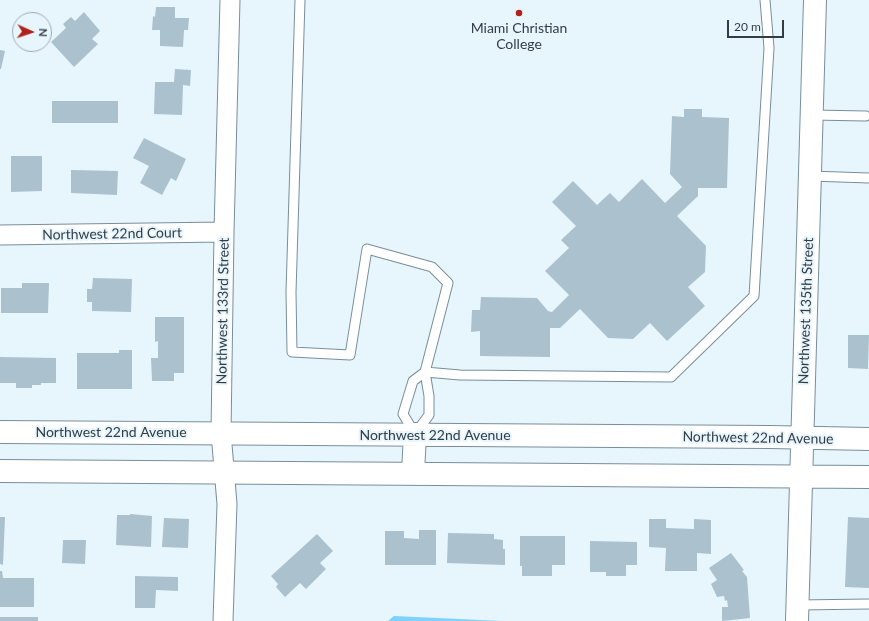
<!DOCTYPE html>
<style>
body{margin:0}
#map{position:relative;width:869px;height:621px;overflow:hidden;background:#e7f5fd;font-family:Lato,sans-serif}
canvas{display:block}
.north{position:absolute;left:12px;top:12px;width:40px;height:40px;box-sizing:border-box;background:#e7f5fd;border:1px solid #9fabb2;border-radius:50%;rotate:93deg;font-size:11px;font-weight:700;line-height:16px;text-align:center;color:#333c41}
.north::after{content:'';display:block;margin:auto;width:14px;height:18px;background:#b1211c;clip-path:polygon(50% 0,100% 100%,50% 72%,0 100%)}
.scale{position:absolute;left:727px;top:20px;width:57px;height:18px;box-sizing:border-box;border:2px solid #333c41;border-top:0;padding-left:5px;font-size:12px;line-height:14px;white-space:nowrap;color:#333c41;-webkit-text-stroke:3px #e7f5fd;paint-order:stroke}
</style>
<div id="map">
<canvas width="869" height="621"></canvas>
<div class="north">N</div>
<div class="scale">20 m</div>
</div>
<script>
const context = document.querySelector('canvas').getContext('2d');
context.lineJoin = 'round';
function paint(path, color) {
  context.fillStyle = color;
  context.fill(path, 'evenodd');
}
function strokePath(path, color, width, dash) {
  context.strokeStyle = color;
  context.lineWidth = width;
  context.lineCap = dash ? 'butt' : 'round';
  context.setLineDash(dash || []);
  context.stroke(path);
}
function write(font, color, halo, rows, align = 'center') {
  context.font = font + ' Lato,sans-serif';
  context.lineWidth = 4;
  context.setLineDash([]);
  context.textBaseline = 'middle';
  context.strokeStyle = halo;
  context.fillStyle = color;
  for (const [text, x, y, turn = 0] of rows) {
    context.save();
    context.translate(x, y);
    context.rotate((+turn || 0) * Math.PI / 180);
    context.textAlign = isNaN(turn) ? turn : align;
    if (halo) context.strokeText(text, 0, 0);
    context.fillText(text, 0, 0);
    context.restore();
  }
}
paint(new Path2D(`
 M394,616l108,5h-114z`), '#7ed2fd');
paint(new Path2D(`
 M156,7h19v11h14l-1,12h-4l-1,17 -23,-1v-16h-8l1,-14 2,1z
 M84,12l16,19 -8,8 6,5 -24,23 -23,-25 15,-14 -3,-4 8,-7 4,4z
 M0,50l5,1 -4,18h-1z
 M175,69l16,1 -1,16 -7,-1 -1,30 -28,-1 1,-32h19z
 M52,101h66v22h-66z
 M684,109h18v8l27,1 -2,70h-29v8l-21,20 29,30 -1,26 -17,15 17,19 -38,35 -17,-18 -17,16 -25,-1 -28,-29 -20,19h-10v29l-70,-1v-25l-9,1 1,-22h8l1,-13 56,1 11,13 4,1 17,-17 -24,-24 24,-23 -8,-8 15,-14 -24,-24 21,-21 24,24 13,-12 9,9 23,-23 23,24 17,-16 -12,-13 2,-58 12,1z
 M144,138l42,21 -10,22 -5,-3 -9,17 -22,-12 9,-17 -16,-8z
 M11,156h31v35l-31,1z
 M71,170l47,1 -1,24 -46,-2z
 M93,278l39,1 -1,33 -39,-1v-9h-5v-13h5z
 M22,283h27l-1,30h-47v-25h21z
 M155,317h29v56h-10v8h-22l-1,-23h7v-17l-3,1z
 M848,335h21l-1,34 -20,-1z
 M119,350h13v39h-55v-36h42z
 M0,357l56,1v25h-15v2h-9v3h-16v-5h-16z
 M130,514l22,2 -1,31 -35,-2 1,-30h13z
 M0,517h5l-2,48 -3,-1z
 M848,517l21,1v70l-24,-1z
 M164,518l25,1 -1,29 -26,-1z
 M649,519h17v9l28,1v-10l17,1v34l-14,-1v18h-32l1,-23 -17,-1z
 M419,530h17v35h-51v-34h19v7l15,1z
 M448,533l46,1v5l9,1v9h2v16l-58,-2z
 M317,534l16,17 -13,12 6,6 -20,20 -6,-6 -15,14 -9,-10 2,-3 -7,-8z
 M520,536h45v29h-13v11h-30v-10h-2z
 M63,540h23l-1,24 -23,-1z
 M590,541l47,1v23h-11v11h-20v-4h-16z
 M731,553l13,17 -2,1 5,6 3,41 -28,3v-14h6l-1,-7 -2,1 -1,-5 -7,1 -6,-13 6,-4 -8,-12z
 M0,571h2l1,7h31v29h-34z
 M135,576l43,1v14l-22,-1 -1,18h-20z
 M0,617h38v4h-38z`), '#abc1ce');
const service = new Path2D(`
 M300,0l-9,292 1,60 58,3 17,-106 65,18 16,16 -23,89 35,3 211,2 83,-81 15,-248 -4,-48
 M812,115l54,1
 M810,176l59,2
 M425,372l4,24v19l-14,19 -12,-20 10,-33z
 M798,605l71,-1`);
const minor = new Path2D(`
 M0,235l224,-3
 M223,621l4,-117 -6,-71 3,-201 6,-232`);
const secondary = new Path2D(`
 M0,432l770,5 99,2
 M0,471l869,6
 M413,473l2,-39
 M797,621l18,-621`);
strokePath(service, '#798e9a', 11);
strokePath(minor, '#798e9a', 21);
strokePath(secondary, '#798e9a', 24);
strokePath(service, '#fff', 9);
strokePath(minor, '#fff', 19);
strokePath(secondary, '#fff', 22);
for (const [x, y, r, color] of [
 [519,13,4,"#b1211c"]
]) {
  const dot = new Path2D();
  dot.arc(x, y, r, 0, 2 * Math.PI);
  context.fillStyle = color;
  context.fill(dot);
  strokePath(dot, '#e7f5fd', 1.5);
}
write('14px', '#333c41', '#e7f5fd', [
 ["Miami Christian",519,28],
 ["College",519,44]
]);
write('14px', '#333c41', '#e7f5fd', [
 ["Northwest 22nd Court",112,234,-1],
 ["Northwest 133rd Street",223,311,-89],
 ["Northwest 135th Street",806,311,-88],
 ["Northwest 22nd Avenue",111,432],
 ["Northwest 22nd Avenue",435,435],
 ["Northwest 22nd Avenue",758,438,1]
]);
</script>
